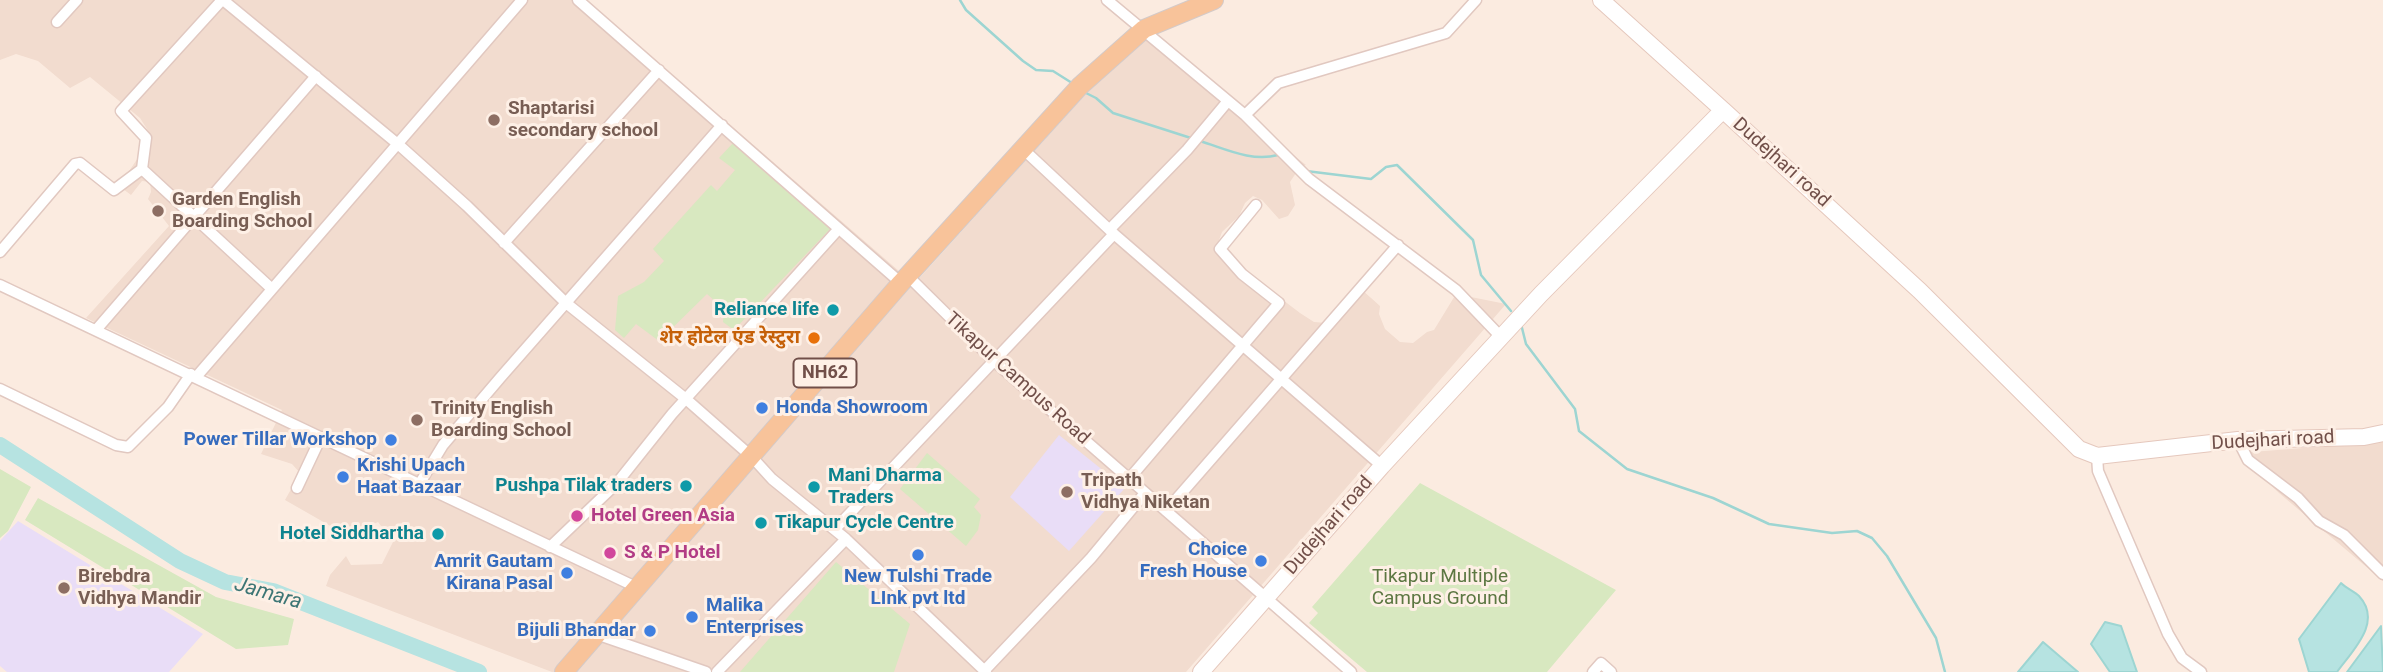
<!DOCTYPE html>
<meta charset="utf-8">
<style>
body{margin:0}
canvas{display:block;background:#fbebe0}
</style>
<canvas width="2383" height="672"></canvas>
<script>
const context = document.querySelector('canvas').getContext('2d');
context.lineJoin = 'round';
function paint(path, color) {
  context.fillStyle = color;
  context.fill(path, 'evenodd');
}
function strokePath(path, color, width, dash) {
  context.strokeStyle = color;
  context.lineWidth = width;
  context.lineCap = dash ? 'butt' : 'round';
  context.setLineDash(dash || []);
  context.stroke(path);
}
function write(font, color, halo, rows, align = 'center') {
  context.font = font + ' Roboto,"Noto Sans Devanagari",sans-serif';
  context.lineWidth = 6;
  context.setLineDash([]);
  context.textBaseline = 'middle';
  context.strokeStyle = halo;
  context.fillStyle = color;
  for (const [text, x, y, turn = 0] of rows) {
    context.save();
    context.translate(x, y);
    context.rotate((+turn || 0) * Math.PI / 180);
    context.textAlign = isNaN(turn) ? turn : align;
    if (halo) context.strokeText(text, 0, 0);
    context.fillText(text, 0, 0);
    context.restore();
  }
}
paint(new Path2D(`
 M0,0h586l328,284 227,-251 165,132 -6,2 -10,15 5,23 -7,11 -9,3 -17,-19 -9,-4 -8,7 -6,13 -17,16 -4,11 10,15 72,55 14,9 13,1 34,-34 19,17 -1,8 6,15 15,13 13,1 14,-11 7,-2 22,-36 50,10 -320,368h-634l-226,-86 4,-11 16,-19 5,9 31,-1 11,-22 -15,-20 -30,14 -63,-36 15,-27 -8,-9 -31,-10 21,-44 -196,-92 83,-92 -21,-27 3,-7 -1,-10 -8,-1 -11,14 -12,-9 33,-49 -12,-19 -50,-41 -20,11 -32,-27 -22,-7 -16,6z
 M2383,442v139l-104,-88 -41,-40z`), '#f2dccf');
paint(new Path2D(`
 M1059,435l66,53 -56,63 -59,-54z
 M18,521l185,113 -34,38h-162l-7,-6v-125z`), '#e9ddf7');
paint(new Path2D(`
 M733,143l98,85 -97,102 -11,-8 1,-13 -17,-15 -48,47 -23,-17 -12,14 -9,-8 3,-34 26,-14 20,-21 -11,-12 58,-64 6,6 18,-21 -16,-12z
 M927,453l53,46 -6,8 7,8 -3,15 -12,16 -66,-57z
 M0,469l31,18 -23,44 -8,7z
 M1420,483l196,107 -69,82h-180l-58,-49 9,-10 -6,-6z
 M38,498l178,99 78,22 -6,26 -52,4 -211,-129z
 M836,562l74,62 -16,48h-154z`), '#d8e8c0');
const water = new Path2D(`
 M2341,583c6,6 13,8 18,13 24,26 -6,54 -22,76h-28l-10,-33z
 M2105,622l16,4 16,46h-27l-19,-28z
 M2381,626l2,46h-36z
 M2043,642l35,30h-60z`);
paint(water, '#b6e3e1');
strokePath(water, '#9dd5d2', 2);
strokePath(new Path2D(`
 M960,0l6,10 57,51 13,9 17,1 19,12
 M1084,92l12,6 17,15 81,26
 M1200,141c26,8 51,21 78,14
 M1306,171l65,8 15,-12 11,-2 76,75 8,35 30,36
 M1521,324l5,20 49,65 4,22 48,38 86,29 56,26 63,9 25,-2 15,7 15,18 49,82 9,34`), '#9dd5d2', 2.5);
strokePath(new Path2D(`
 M0,445l180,116 45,21 48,9 206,81`), '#b6e3e1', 16);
const street = new Path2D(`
 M223,0l176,145 68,61 99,97 120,96 66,58 20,22 74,60 -129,133
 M578,0l323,283
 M1107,0l138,115 64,64 147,111 45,47
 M57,22l20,-22
 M1245,115l33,-32 168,-50 30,-33
 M1023,149l91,85 268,232
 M142,169l4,-31 -25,-27 101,-111
 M1110,229l77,-79 41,-49
 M504,243l155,-173
 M0,252l75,-88 5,-1 34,27 28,-21 130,120
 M908,276l86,85 357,311
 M0,285l636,302
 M96,330l220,-254
 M197,376l325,-376
 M0,389l116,56 12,2 40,-40 23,-33
 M2238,440l10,20 50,38 21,23 25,14 39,39
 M2097,456l1,15 70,163 14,24 19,14
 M1129,479l150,-176 -37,-29 -22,-25 36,-44
 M420,483l23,-38 57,-67 222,-253
 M297,488l24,-51
 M1166,511l232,-266
 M835,529l279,-295
 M846,539l140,133
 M550,547l67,-64 55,-69 163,-181
 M599,635l107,37
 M985,670l106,-112 54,-65
 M1593,672l8,-9 10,9`);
const secondary = new Path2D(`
 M1601,0l122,110
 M1201,672l181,-206 159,-172 182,-184 197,181 159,158 18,7 141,-16 126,-3 19,-4`);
const primary = new Path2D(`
 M564,672l337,-389 179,-197 64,-57 70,-29`);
strokePath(street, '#e1c8c0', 13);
strokePath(secondary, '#e5c8bd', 18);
strokePath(primary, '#d4cac8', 20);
strokePath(street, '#fff', 10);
strokePath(secondary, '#fff', 16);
strokePath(primary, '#f8c39a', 18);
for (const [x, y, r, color] of [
 [494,120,7,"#8d6e63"],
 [158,211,7,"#8d6e63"],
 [833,310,7,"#0f9aa8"],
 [814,338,7,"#e8710a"],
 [762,408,7,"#3f7fe0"],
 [417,420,7,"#8d6e63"],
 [391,440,7,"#3f7fe0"],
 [343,477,7,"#3f7fe0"],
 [686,486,7,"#0f9aa8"],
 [814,487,7,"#0f9aa8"],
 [1067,492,7,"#8d6e63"],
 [577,516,7,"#d1479c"],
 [761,523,7,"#0f9aa8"],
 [438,534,7,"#0f9aa8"],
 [610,553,7,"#d1479c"],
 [918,555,7,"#3f7fe0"],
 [1261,561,7,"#3f7fe0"],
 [567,573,7,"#3f7fe0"],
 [64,588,7,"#8d6e63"],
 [692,617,7,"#3f7fe0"],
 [650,631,7,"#3f7fe0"]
]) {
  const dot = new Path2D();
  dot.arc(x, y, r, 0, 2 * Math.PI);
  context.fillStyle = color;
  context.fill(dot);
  strokePath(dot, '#fef0e6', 2.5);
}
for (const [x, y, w] of [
 [825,373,63]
]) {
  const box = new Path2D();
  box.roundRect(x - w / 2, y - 14.5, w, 29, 5);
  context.fillStyle = '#fef0e6';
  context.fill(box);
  strokePath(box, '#714f49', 2);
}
write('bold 18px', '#714f49', null, [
 ["NH62",825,373]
]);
write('bold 19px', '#785e54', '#fef0e6', [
 ["Shaptarisi",508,109],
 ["secondary school",508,131],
 ["Garden English",172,200],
 ["Boarding School",172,222],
 ["Trinity English",431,409],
 ["Boarding School",431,431],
 ["Tripath",1081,481],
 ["Vidhya Niketan",1081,503],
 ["Birebdra",78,577],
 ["Vidhya Mandir",78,599]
], 'left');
write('19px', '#714f49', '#fef0e6', [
 ["Dudejhari road",1781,163,42],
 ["Tikapur Campus Road",1017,379,42],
 ["Dudejhari road",2273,441,-3],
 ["Dudejhari road",1329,526,-49]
]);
write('bold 19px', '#0d838f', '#fef0e6', [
 ["Reliance life",819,310],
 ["Mani Dharma",828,476,"left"],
 ["Traders",828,498,"left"],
 ["Pushpa Tilak traders",672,486],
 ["Tikapur Cycle Centre",775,523,"left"],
 ["Hotel Siddhartha",424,534]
], 'right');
write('bold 19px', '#c56008', '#fef0e6', [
 ["शेर होटेल एंड रेस्टुरा",800,338]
], 'right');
write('bold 19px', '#366cbe', '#fef0e6', [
 ["Honda Showroom",776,408,"left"],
 ["Power Tillar Workshop",377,440],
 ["Krishi Upach",357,466,"left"],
 ["Haat Bazaar",357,488,"left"],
 ["Choice",1247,550],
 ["Fresh House",1247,572],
 ["Amrit Gautam",553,562],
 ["Kirana Pasal",553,584],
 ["New Tulshi Trade",918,577,"center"],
 ["LInk pvt ltd",918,599,"center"],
 ["Malika",706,606,"left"],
 ["Enterprises",706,628,"left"],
 ["Bijuli Bhandar",636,631]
], 'right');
write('bold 19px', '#b23c85', '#fef0e6', [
 ["Hotel Green Asia",591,516],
 ["S & P Hotel",624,553]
], 'left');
write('19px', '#5c7742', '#fef0e6', [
 ["Tikapur Multiple",1440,577],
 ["Campus Ground",1440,599]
]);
write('italic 21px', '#3d7675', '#fef0e6', [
 ["Jamara",268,594,16]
]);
</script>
